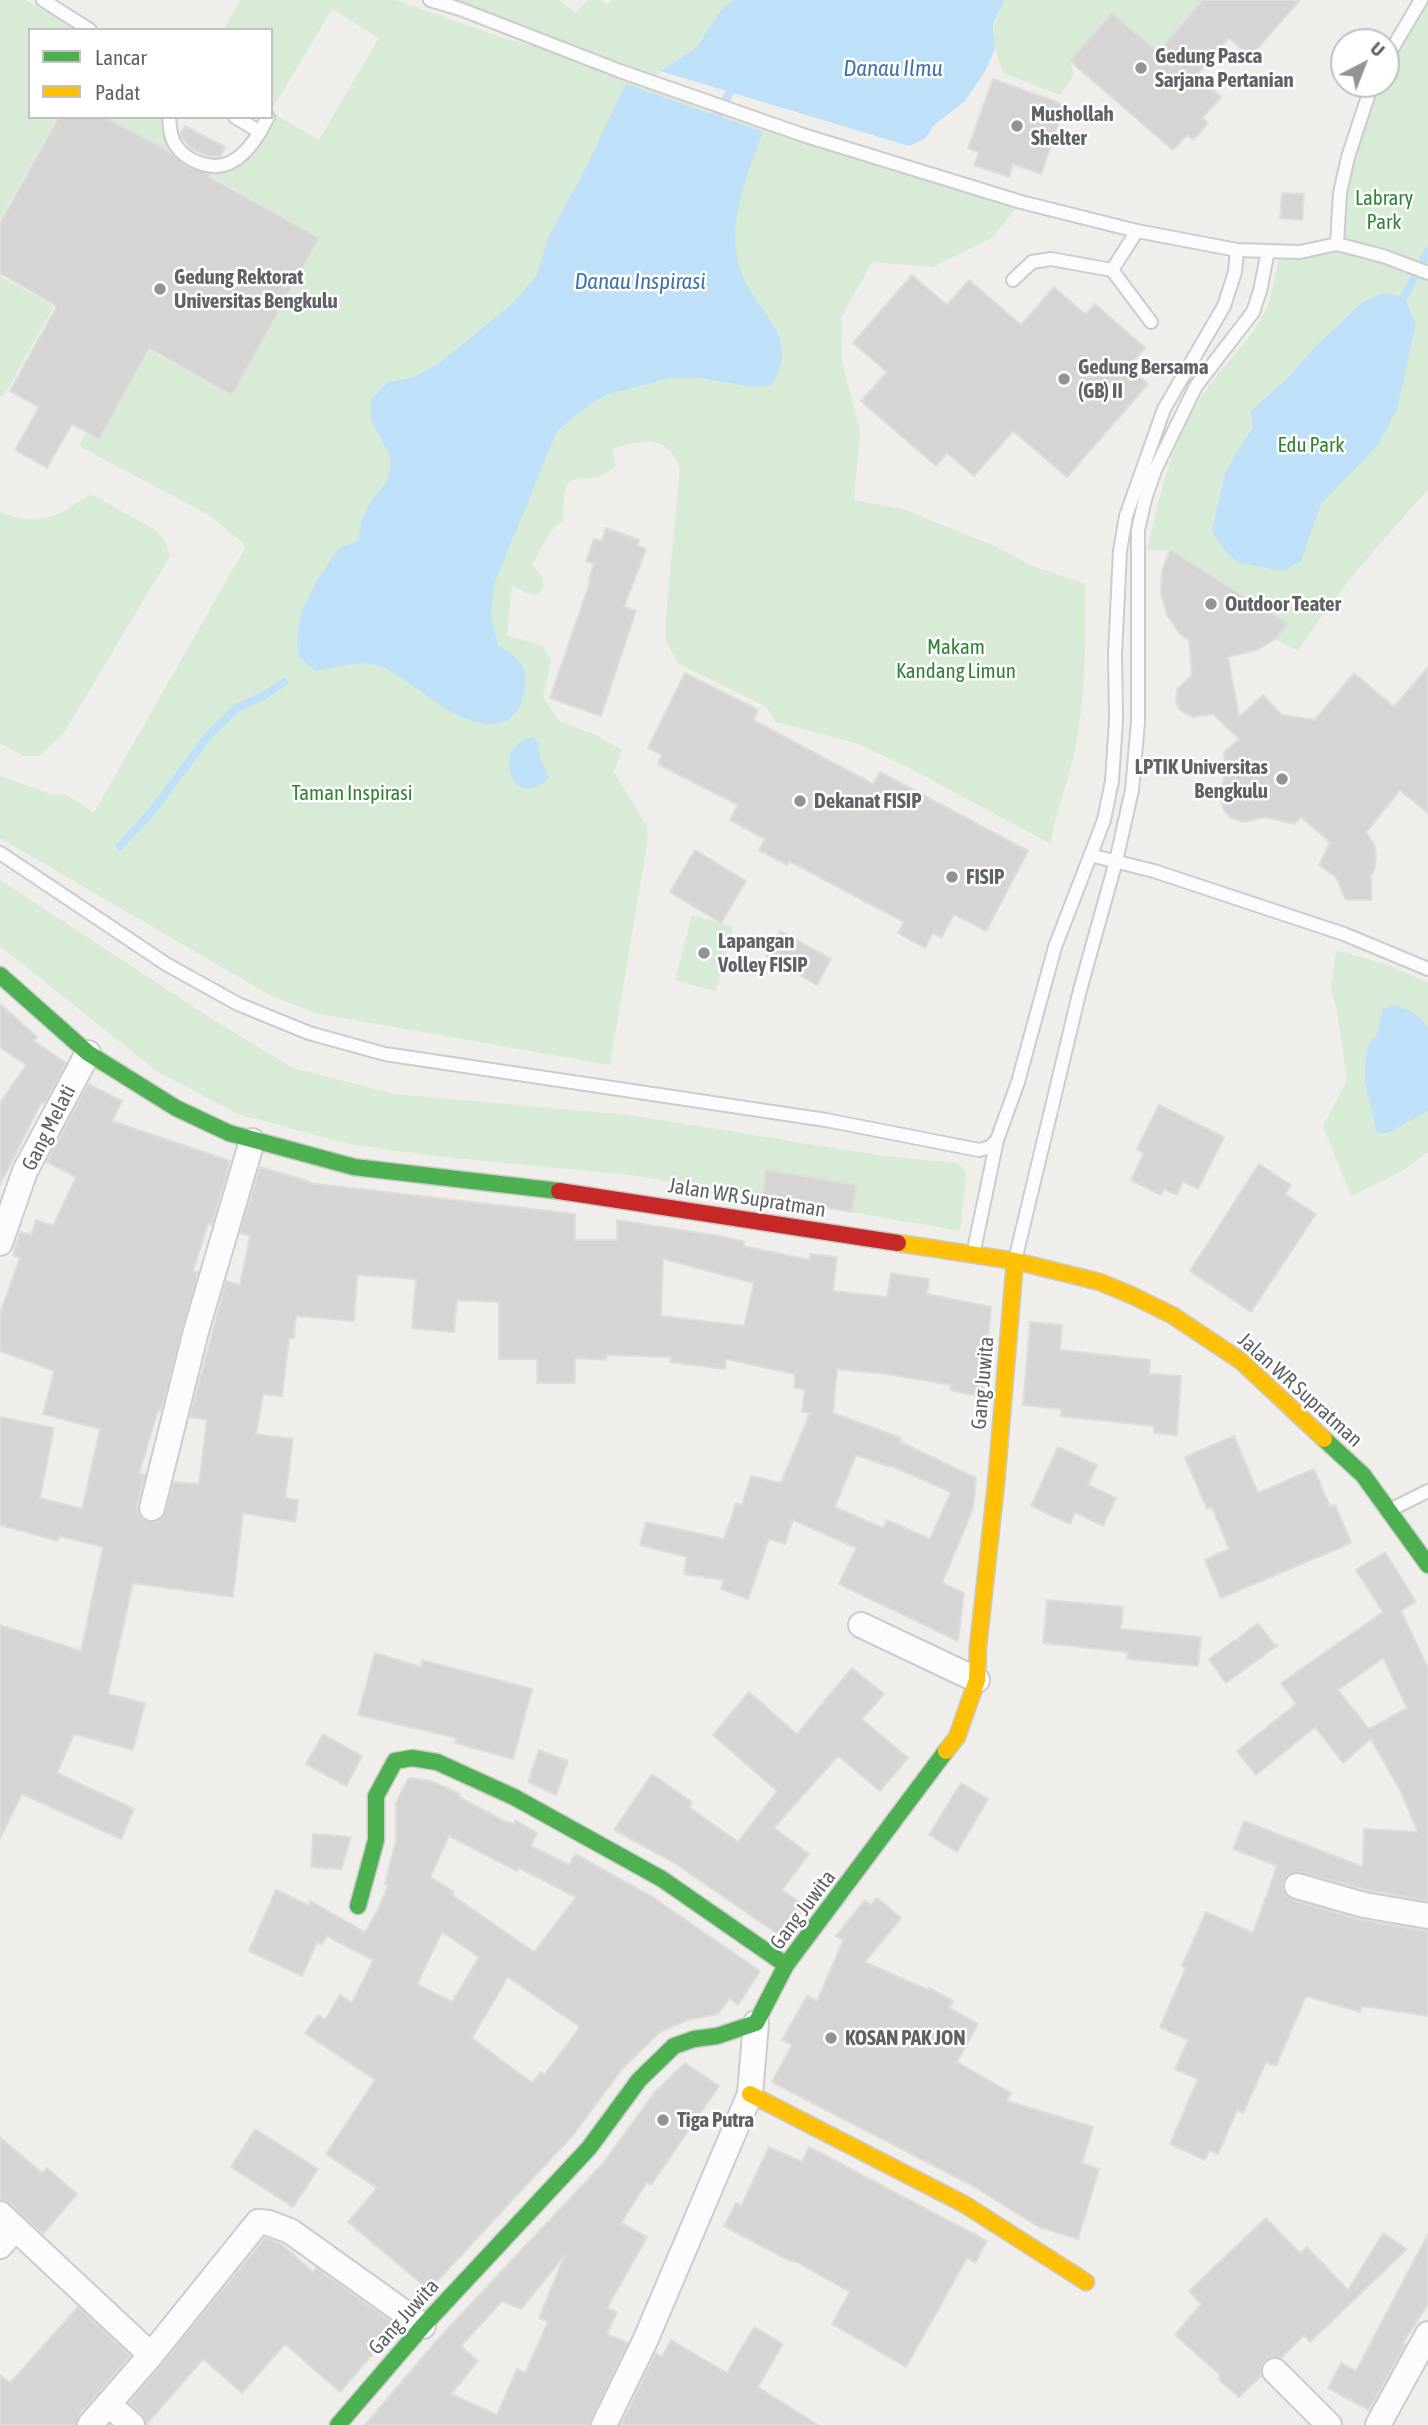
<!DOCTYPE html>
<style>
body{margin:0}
#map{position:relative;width:1428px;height:2425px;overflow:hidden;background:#efeeea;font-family:"Asap Condensed",sans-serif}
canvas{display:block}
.legend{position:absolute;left:28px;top:28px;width:245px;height:91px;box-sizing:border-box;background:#fff;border:2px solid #bfc1c3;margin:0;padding:9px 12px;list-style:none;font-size:21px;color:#5f6368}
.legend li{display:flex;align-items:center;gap:14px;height:35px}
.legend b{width:35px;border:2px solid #bfc1c3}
.north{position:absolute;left:1330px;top:28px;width:70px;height:70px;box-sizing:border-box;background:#fff;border:2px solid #bfc1c3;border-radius:50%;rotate:42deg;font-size:19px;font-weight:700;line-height:28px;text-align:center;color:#5f6368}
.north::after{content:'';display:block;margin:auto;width:24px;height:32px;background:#919496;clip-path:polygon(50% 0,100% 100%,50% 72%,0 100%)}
</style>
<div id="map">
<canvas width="1428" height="2425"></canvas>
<ul class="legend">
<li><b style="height:9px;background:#4caf50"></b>Lancar</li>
<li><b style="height:9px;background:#ffc107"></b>Padat</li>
</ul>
<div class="north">U</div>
</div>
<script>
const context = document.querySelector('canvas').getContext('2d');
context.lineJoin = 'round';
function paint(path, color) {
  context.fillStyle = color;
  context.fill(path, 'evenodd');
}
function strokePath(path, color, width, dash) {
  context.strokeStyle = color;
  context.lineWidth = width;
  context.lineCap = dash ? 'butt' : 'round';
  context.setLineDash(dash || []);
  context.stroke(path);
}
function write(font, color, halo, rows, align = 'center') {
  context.font = font + ' "Asap Condensed",sans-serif';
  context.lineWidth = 5;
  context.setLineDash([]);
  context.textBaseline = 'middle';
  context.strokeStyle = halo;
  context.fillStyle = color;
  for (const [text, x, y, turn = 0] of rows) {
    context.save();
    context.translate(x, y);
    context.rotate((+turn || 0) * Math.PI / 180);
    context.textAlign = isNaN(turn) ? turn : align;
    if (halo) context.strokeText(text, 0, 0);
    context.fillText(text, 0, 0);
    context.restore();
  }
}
paint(new Path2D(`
 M0,0h25l56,30h-51v87h27l-57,102z
 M240,0h156l107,38 99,26 419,138 -29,36 -59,29 -61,-5 -31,56 1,44 18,68 -6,70 49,9 94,38 35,19 53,18c1,57 1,115 -11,171 -7,30 -19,58 -23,89l-140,-75 -55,-26 -80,-21 -9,-15 -88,-43 -13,-22v-27l14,-146c-12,-36 -39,-29 -68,-20l4,17c-8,6 -16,12 -26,12 -13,0 -22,-1 -25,14 -3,10 -1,20 -2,29 -20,12 -18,26 -31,44l8,8 4,13 -7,9 -9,-1 -16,-9 -5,50 36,11 8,15 -8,35 16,25 35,13 28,16 -8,22 33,55 1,12 -38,226 -295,-52 -47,-19 -268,-156v-62l53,19 12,-1 29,19 152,-267 -37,-31 -130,-69 7,-13 13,7 50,-90 83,46 88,-158 -108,-61 5,-11 12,-3 42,-46v-5l48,28 60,-102 -47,-29 -61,102v-81h-47z
 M454,0h105l17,13 11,-13h14l6,5 4,-5h123l-10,7 -28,41 -36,23 -1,3 -10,-1z
 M1005,0h198l-45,52 -46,-39 -42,48 4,14 -14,20 -57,-22c-11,-34 -14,-41 2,-73z
 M1421,0h7v489c-45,52 -93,103 -130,162l-23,-12c-19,12 -34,16 -57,15l-56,-83 8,-21h-23c13,-54 24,-109 56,-156 18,-27 43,-49 59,-77 11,-18 13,-42 17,-62l58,-11 3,-51 32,-109h14v-25z
 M108,117h61l6,27 -5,9z
 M0,276l54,30 -51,91 -3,-1z
 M91,494l66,37 9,11 4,14 -107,178 -24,22h-15l-24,-13v-231c39,17 59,3 91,-18z
 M0,880l212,139 81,49 101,26 235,21 255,41 73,7 8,8 1,4 -6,56 -108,-19 4,-27 -89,-15 -5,27 -131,-22 -187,-18 -91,-12 -115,-31 -80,-42 -158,-126z
 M692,915l41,11 -17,65 -41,-11z
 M1336,950l52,15 40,18v169l-26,19 -51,25 -28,-70 24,-46 -10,-69 -6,-22z`), '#d8ebd6');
paint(new Path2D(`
 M734,0h271l-12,24 2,25 -11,24 -19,28 -31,24 -9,14 -16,7 -249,-75 36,-23 28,-42z
 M626,84l137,48c-15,42 -33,80 -26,126 7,48 69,73 35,127l-19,2 -53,-9h-30l-64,17 -13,7 -36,29 -63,153 -3,32 7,29c12,7 26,16 27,31 1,39 -20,58 -58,43 -30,-11 -54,-37 -83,-51 -22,-10 -47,-1 -69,3l-16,-14 -2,-15 4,-28 14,-30 23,-35 21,-9 2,-20 11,-20 14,-17 5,-15 -2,-15 -18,-32v-22l17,-17 24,-4 25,-13 75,-61 25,-29 11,-37 37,-69z
 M1383,293l21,4 12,26 -19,86 -19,36 -57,59 -20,57 -18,10 -46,-9 -14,-14 -11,-17 13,-57 13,-24 15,-22 -2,-17 36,-32 28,-32 48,-45z
 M532,737l7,7c-4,13 8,22 10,34 -37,36 -59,-32 -17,-41z
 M1392,1005c17,4 26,8 36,23v83l-40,22h-11l-12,-51v-17l3,-19 9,-12 6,-25z`), '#bfe0f9');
strokePath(new Path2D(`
 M717,116l13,-24
 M1404,297l24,-46
 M120,846l33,-36 56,-75 28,-27 26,-12 21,-14`), '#bfe0f9', 8);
const building = new Path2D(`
 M1203,0h97l-50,57 -21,-19 -32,37 24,22 -19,21 6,5 -15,17 -6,-5 -14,15 -103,-89 42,-48 46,39z
 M993,79l72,26 -24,69 -28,-10 -4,13 -35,-12 5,-13 -11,-4z
 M59,117h46l66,36 16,14 24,7 -2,3 110,61 -87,157 -83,-47 -50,91 -27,-15 -25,44 -32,-18 24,-43 -29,-16 47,-85 -57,-33v-50z
 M185,126l40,21 -5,10 -12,-1 -17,-8 -11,-13z
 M1282,193l22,1 -2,26 -22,-2z
 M912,275l35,30 22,-25 52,45 33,-38 31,27 10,-10 50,44 -17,19 20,17 -81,93 -54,-46 -39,45 -27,-23 -11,13 -75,-65 26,-29 -34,-29z
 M606,528l33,12 -2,6 9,3 -22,58 12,4 -35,105 -51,-18 40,-116h-2l6,-18 -8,-3 8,-22 8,2z
 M1170,550l118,74 -13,15 -18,11 -29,7 11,60 24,-22 19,20 33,5 39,-47 40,34 34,-40v146l-28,-23 -34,42 8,12 2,11 -1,12 -4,8v25h-25l-10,-23 -17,-12 11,-23 -29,-25 -7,7 -29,-7 -21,5 -13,-4 -7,-8 -5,-16 7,-21 -2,-21 15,-13 -26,-25 -21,3 -12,-7 -4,-7 1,-14 15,-14 -3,-35 -9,-6 -13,-19 -6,-22 1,-22z
 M685,673l73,37 -5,10 120,64 7,-12 148,79 -42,80 -32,-17 -13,24 -8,-5 -8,15 -27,-15 6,-11 -115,-61 -2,4 -28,-15 6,-11 -35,-19 8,-15 -80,-41 4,-9 -14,-7z
 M695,850l51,31 -25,42 -51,-31z
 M780,931l51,28 -14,26 -51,-29z
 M0,1004l37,33 -3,4 32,22 -22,41 -3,-1 -41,82v-82l26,-38 -26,-18z
 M88,1084l34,17 -10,20 118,40 -18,64 -4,-1 -15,47 5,1 -37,139h-3l-19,62 6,2 -8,30 1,8 4,6 13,3 8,-4 11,-36 25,2 8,-64 -17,-3 36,-136 14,4 10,-49 -10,-3 20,-66 48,14v2l267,31v26h42v-20l109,17 18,5 -1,4 67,14v-6l27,3 -4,34 54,6 4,-24 38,6 -2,15 64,13 -8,90 -33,-7 1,-5 -64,-11 -50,-5 -4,44 68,25 -1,4 76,36 -3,31 -31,74 22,10 -6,48 -119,-57 17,-36 -63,-28 -8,24 -16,-5 -21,60 -27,-10 3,-9 -40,-6 3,-17 -47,-12 6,-23 78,17 12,-36 6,2 9,-29 30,7 29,-70 -8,-1 3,-23 -11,-1 1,-14 -69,-15 -1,10 -55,-7 1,-5 -65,-2v5l-31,-2v25h-38v-24h-38v-57l-42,-2 -3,32 -42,-4 4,-49 -59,-4 -3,46 -58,-5 -2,22h-5l-7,58 -19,-2 -7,40 37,5 -8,59 13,2 -3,22 -52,-9 -10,84 -100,-14 -25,111 37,9 -12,47 -59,-16 -17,39 77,36 -13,30 -99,-45 -22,45v-214l81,26 22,-104 -44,-11 -1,5 -58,-16v-108l54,11 -14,70 42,11 18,-80 -57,-15 11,-43 -54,-20v-37l20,-56 -7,-3 7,-23 11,3 5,-15 17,6 23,-49 -29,-15zM663,1259l91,24 -10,43 -83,-10zM856,1455l34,12 1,-1 60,26 -21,47 -43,-19 -4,8 -48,-21z
 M1159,1105l65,32 -26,52 -15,-8 -6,14 -13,-6 -3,6 -30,-15 13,-27 -7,-4z
 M1259,1164l32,21 -6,9 31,20 -65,98 -61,-41z
 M766,1170l90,15 -4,27 -90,-15z
 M1030,1322l32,3 -2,25 90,10 -1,14 32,2 -4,59 -23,-2v-7l-93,-10 1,-7 -39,-4z
 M1234,1436l24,57 56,-24 16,38 5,-2 16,38 -130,55 -16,-38 24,-11 -17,-42 -5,2 -22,-52z
 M1058,1447l39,18 -9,20 28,13 -13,28 -28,-14 -5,12 -39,-18z
 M1385,1552l31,50 -15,9 27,57v233l-61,-11 -67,-18 -13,3 -4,6v8l3,7 7,4 68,20 67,11v85l-66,-10 -2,6 -54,-16 -30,70 -10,-4 -23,51 -6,-3 -19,44 -9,-4 -4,10 -35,-16 28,-65 -23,-10 13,-29 -28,-13 26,-59 -4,-2 24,-54 47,21 24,-67 -44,-17 11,-28 119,46 1,-38 54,3 -17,-40 -30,-53 -28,24 -28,-36 -59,48 -19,-24 59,-47 -15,-21 102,-71 -27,-42zM1383,1658l24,50 -38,21 -31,-39z
 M1047,1600l76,7 -2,22 80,8 -3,29 -71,-7 1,-7 -85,-9z
 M1258,1623l16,21 4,1 -52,38 -17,-24 26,-19 4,1 -1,-3z
 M375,1653l46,14 1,-7 110,29 -19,70 -58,-16 2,-5 -99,-23z
 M852,1668l32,26 -22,25 46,39 -28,33 -42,-35 -64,72 35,26 -27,36 23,16 -23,31 -109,-75 -59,-32 38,-56 40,28 -3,5 49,35 39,-51 -64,-56 36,-43 48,42z
 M323,1734l39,22 -16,30 -40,-22z
 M539,1750l29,11 -12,34 -28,-13z
 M412,1778l19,3 29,13 -1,3 45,24 10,3 1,-4 22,13 -6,13 38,19 6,-11 76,42 109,75 -22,34 -8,-7 -12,16 -30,6 -28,12 -37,36 -50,67 -144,155 -81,-68 29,-34 -51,-34 49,-74 -70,-47 13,-18 7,5 15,-25 12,8 21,-43 -46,-24 -5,9 -5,-3 -15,34 -53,-25 27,-61 34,16v-5l55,31 12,-20 11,-26 -3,-2 11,-44v-37l12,-24zM449,1836l68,35 2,-3 57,29 -42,55 -82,-57 2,-3 -24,-15zM442,1932l37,25 -27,45 -35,-18zM508,1977l72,50 -36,48 -3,-3 -9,11 -60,-45z
 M961,1783l27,16 -31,53 -28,-17z
 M313,1834l38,3 -10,32 -30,-2z
 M877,1898l24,20 -36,44 63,28 1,-2 24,13 -4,7 29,16 -21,38 54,31 -4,8 86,26 -11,36 17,6 -21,70 -39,-12 -66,-41 -201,-104 20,-37 -10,-5 25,-44 10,5 26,-60 -7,-5 29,-36 6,5z
 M685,2063l34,23 -68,99 -4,-3 -26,41 26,14 -40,71 10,4 -10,22 21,9 -39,82h-224l73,-86 166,-177 50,-69zM565,2255l-26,63 9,4 -23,51 -8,-4 -20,46 -46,-21 27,-33 -17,-15 41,-45 19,8z
 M255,2129l63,40 -25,38 -62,-40z
 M0,2137l42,36 5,-5 30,26 -34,40 -33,-31 -10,-3z
 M769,2147l33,15 7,-15 178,94 -12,22 -8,-5 -61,109 -74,-43 18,-32 -57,-32 -1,2 -68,-36 12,-23 5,3z
 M1266,2218l34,35 7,-6 41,43 35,-57 24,16 -97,93 -6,-7 -23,23 -9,-1 -7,3 -4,8v8l-22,21 -21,-18 3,-3 -46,-41 26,-31 -12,-13z
 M1428,2234v70l-25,39 2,2 -36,65 -41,-22 13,-25 15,8z
 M265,2238l15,5 33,29 3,-4 81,58 -57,66 -55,-48 -43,49 -39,-34 -57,66 -4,-11 -13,-11z
 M78,2307l52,49 -51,59 -3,10h-76v-50l10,8z
 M754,2327l29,17 -25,43 60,38h-197l35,-72 6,4 9,-17 56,33z`);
paint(building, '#d6d5d3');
strokePath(building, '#deddd9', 2);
const lane = new Path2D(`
 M43,0l47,30
 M430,0l30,9 160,62 183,64 218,67 116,29 100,19 63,2 37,-8 46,12 45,17
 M1386,59l35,-59
 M169,117c1,9 1,20 6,27 10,17 36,27 54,19 14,-6 23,-19 31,-31
 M235,117l25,15 8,-15
 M1337,244l3,-51 8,-36 24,-73
 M1112,270l39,52
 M1013,280l19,-18 19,-3 61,11 25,-39
 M0,853l166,111 72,40 71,29 76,21 441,66 153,30 11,-3 7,-7
 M1090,855l64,16 190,63 84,35
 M974,1250l23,-110 21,-58 37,-135 49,-127 8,-39 4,-61 -1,-66 5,-103 6,-35 38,-107 60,-103 11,-34 2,-22
 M1016,1256l64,-266 36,-129 16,-71 6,-68v-192l7,-31 10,-29 41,-84 57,-74 7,-21 8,-40
 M1394,1508l34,-17`);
const street = new Path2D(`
 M0,1243l25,-72 63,-118
 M152,1508l44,-177 56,-190
 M861,1625l116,55
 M1297,1886l67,19 64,11
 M0,2214l151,141
 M0,2246l15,-18
 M1275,2371l54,54
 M108,2404l24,21
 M90,2425l61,-70 107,-133 11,1 21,8 133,95
 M604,2425l41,-84 105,-247 6,-71
 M1378,2425l50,-91`);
const fast = new Path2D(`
 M0,975l88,78 88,55 53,25 125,34 205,24
 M1324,1439l39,36 65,90
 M358,1906l18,-66v-44l19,-35 17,-3 25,4 77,35 148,82 124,86
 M338,2425l85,-99 166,-178 50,-68 35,-34 20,-7 23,-3 39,-13 30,-58 160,-214`);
const slow = new Path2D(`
 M898,1243l117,18 85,21 31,13 41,20 69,46 83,78
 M946,1751l11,-14 20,-57 1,-33 18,-163 19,-223
 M750,2094l214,110 122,78`);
const jam = new Path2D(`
 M559,1191l339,52`);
strokePath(lane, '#cbcccc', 16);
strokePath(street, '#cbcccc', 28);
strokePath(fast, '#cacacb', 19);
strokePath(slow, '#cacacb', 19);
strokePath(jam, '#cacacb', 19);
strokePath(lane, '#fdfcfc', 12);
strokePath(street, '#fdfcfc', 24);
strokePath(fast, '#4caf50', 16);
strokePath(slow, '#ffc107', 16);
strokePath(jam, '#c62828', 16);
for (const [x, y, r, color] of [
 [1141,68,7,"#919496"],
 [1017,126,7,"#919496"],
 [160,289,7,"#919496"],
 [1064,379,7,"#919496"],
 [1211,604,7,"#919496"],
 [1282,779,7,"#919496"],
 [800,801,7,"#919496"],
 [952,877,7,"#919496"],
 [704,953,7,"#919496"],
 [831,2038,7,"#919496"],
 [663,2120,7,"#919496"]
]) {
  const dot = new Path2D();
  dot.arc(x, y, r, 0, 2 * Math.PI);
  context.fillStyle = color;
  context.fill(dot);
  strokePath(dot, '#fff', 2.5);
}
write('bold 21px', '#5f6368', '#fff', [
 ["Gedung Pasca",1155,56],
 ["Sarjana Pertanian",1155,80],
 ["Mushollah",1031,114],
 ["Shelter",1031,138],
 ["Gedung Rektorat",174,277],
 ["Universitas Bengkulu",174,301],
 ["Gedung Bersama",1078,367],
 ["(GB) II",1078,391],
 ["Outdoor Teater",1225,604],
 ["LPTIK Universitas",1268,767,"right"],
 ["Bengkulu",1268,791,"right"],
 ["Dekanat FISIP",814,801],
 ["FISIP",966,877],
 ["Lapangan",718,941],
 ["Volley FISIP",718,965],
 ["KOSAN PAK JON",845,2038],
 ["Tiga Putra",677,2120]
], 'left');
write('21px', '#348238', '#fff', [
 ["Labrary",1384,198],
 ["Park",1384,222],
 ["Edu Park",1311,445],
 ["Makam",956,647],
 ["Kandang Limun",956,671],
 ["Taman Inspirasi",352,793]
]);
write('21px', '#5f6368', '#fff', [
 ["Gang Melati",49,1128,-63],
 ["Jalan WR Supratman",747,1198,9],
 ["Gang Juwita",983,1383,-85],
 ["Jalan WR Supratman",1300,1390,42],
 ["Gang Juwita",803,1910,-53],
 ["Gang Juwita",404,2317,-48]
]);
write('italic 23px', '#4174aa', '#fff', [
 ["Danau Ilmu",893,69],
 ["Danau Inspirasi",640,282]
]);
</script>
